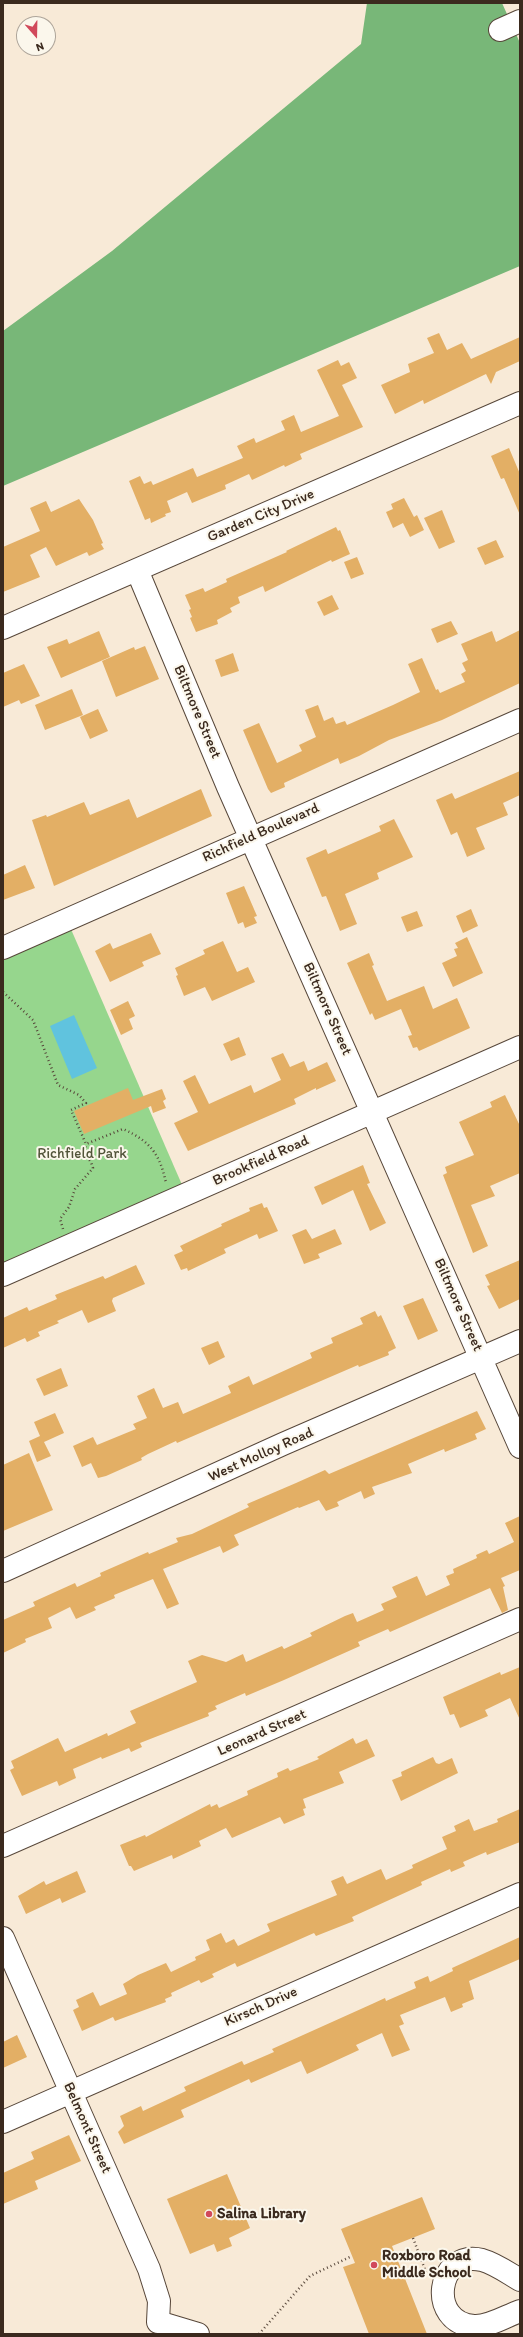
<!DOCTYPE html>
<style>
body{margin:0}
#map{position:relative;width:523px;height:2337px;overflow:hidden;background:#f8ead7;font-family:Itim,sans-serif}
canvas{display:block}
.frame{position:absolute;inset:0;border:4px solid #3b2a1e;pointer-events:none}
.north{position:absolute;left:16px;top:16px;width:40px;height:40px;box-sizing:border-box;background:#fbf7ec;border:1px solid #aea59a;border-radius:50%;rotate:160deg;font-size:11px;font-weight:700;line-height:16px;text-align:center;color:#3b2a1e}
.north::after{content:'';display:block;margin:auto;width:14px;height:18px;background:#d1495b;clip-path:polygon(50% 0,100% 100%,50% 72%,0 100%)}
</style>
<div id="map">
<canvas width="523" height="2337"></canvas>
<div class="frame"></div>
<div class="north">N</div>
</div>
<script>
const context = document.querySelector('canvas').getContext('2d');
context.lineJoin = 'round';
function paint(path, color) {
  context.fillStyle = color;
  context.fill(path, 'evenodd');
}
function strokePath(path, color, width, dash) {
  context.strokeStyle = color;
  context.lineWidth = width;
  context.lineCap = dash ? 'butt' : 'round';
  context.setLineDash(dash || []);
  context.stroke(path);
}
function write(font, color, halo, rows, align = 'center') {
  context.font = font + ' Itim,sans-serif';
  context.lineWidth = 4;
  context.setLineDash([]);
  context.textBaseline = 'middle';
  context.strokeStyle = halo;
  context.fillStyle = color;
  for (const [text, x, y, turn = 0] of rows) {
    context.save();
    context.translate(x, y);
    context.rotate((+turn || 0) * Math.PI / 180);
    context.textAlign = isNaN(turn) ? turn : align;
    if (halo) context.strokeText(text, 0, 0);
    context.fillText(text, 0, 0);
    context.restore();
  }
}
paint(new Path2D(`
 M67,920l119,274 -183,81v-327z`), '#96d68d');
paint(new Path2D(`
 M367,3h135l18,40v223l-517,220v-155l109,-80 249,-207z`), '#78b778');
paint(new Path2D(`
 M74,1015l23,53 -25,11 -22,-53z`), '#60c3de');
paint(new Path2D(`
 M439,333l8,17 15,-7 9,16 49,-22v24l-24,11 -5,12 -5,-10 -62,30 -1,-4 -28,14 -14,-29 29,-13 -2,-8 26,-11 -7,-15z
 M338,360l3,6 8,-4 8,16 -15,7 21,42 -63,27 2,5 -17,8 -1,-2 -32,15 -3,-6 -24,11 1,4 -34,14 -5,-11 -20,9 4,11 -6,2 1,2 -15,7 -1,-5 -5,2 -16,-39 11,-5 4,8 7,-3 2,4 40,-17 4,9 46,-19 -6,-12 17,-8 2,5 29,-13 -4,-9 13,-6 7,17 38,-16 -22,-46z
 M509,448l11,26v41l-16,-37 -3,1 -10,-23z
 M404,498l10,19 3,-2 7,15 -14,7 -7,-14 -10,5 -7,-16 7,-3 -2,-5z
 M79,499l14,21 10,23 -2,1 3,5 -15,7 -2,-4 -31,14 -10,-19 -16,8 10,22 -37,15v-45l37,-16 -10,-23 16,-7 5,11z
 M442,510l13,32 -16,7 -15,-31z
 M336,527l2,4 2,-1 10,24 -18,8 -1,-2 -66,32 -2,-6 -25,11 2,6 -10,5 2,4 -15,8 1,4 -22,8 -6,-14 2,-1 -3,-7 2,-1 -6,-14 18,-7 2,4 22,-10 -1,-3 61,-27 -1,-1z
 M496,540l8,17 -19,8 -8,-17z
 M357,557l7,17 -13,5 -7,-17z
 M332,595l7,14 -15,7 -7,-14z
 M451,621l7,13 -21,9 -6,-14z
 M520,630v53l-78,37 -53,20 -30,16 -19,8 -2,-6 -54,25 1,4 -14,6 -3,-4 -25,-59 16,-7 18,40 25,-12 -3,-6 17,-8 -11,-27 13,-5 6,16 9,-4 3,7 9,-3 2,4 46,-20 27,-13 -12,-28 14,-6 14,32 2,-1 2,4 25,-11 -4,-8 5,-3 -4,-8 6,-3 -7,-16 31,-13 4,11z
 M99,631l11,26 -49,21 -14,-31 20,-8 2,5z
 M145,646l14,33 -43,18 -14,-36 32,-14 1,3z
 M233,653l6,18 -18,6 -6,-17z
 M24,664l16,32 -19,8 -2,-4 -16,7v-34z
 M72,689l11,26 -38,15 -10,-25z
 M98,709l10,22 -18,8 -10,-22z
 M520,771v24l-17,8 5,12 -32,13 9,21 -18,8 -10,-25 -6,3 -15,-35 16,-7 3,6z
 M201,789l11,27 -158,70 -22,-66 14,-5 1,2 37,-15 6,13 39,-16 8,19z
 M394,819l19,38 -36,16 2,6 -34,15 12,30 -17,7 -14,-35 -4,1 -16,-39 20,-9 2,5 53,-23 -2,-5z
 M25,865l10,23 -32,12v-25z
 M244,886l13,30 -3,1 3,6 -12,5 -2,-6 -5,2 -12,-31z
 M471,909l7,17 -15,7 -7,-17z
 M417,911l6,15 -16,6 -6,-15z
 M151,933l10,21 -19,8 2,4 -34,16 -15,-31 15,-8 3,6z
 M467,937l16,36 -30,14 -11,-24 15,-7 -3,-7 4,-1 -3,-5z
 M223,941l14,31 11,-5 7,15 -43,19 -7,-14 -21,9 -8,-20 2,-1 -3,-7 30,-14 -2,-4z
 M369,953l5,12 -2,1 15,35 37,-15 9,23 24,-11 13,30 -51,23 -2,-4 -4,1 -5,-12 4,-1 -11,-26 -26,11 -3,-7 -2,2 -23,-52z
 M128,1001l7,15 -6,3 4,10 -12,6 -11,-25z
 M239,1037l7,18 -15,6 -8,-17z
 M283,1053l7,14 14,-6 4,10 19,-9 9,19 -20,9v-2l-22,11 2,5 -108,47 -14,-28 24,-11 -15,-31 12,-6 14,29 42,-19 3,8 27,-13 -10,-22z
 M128,1088l5,12 29,-11 4,10 -3,2 3,7 -13,5 -2,-7 -67,28 -10,-23z
 M505,1095l15,31v47l-30,13 5,10 -24,9 17,41 -15,7 -30,-78 4,-2 -2,-6 29,-12 -15,-33 33,-15 -2,-5z
 M363,1165l7,18 -3,1 19,39 -16,8 -17,-41 -31,15 -8,-18z
 M262,1203l2,5 3,-1 11,24 -19,8 -2,-5 -33,15 2,4 -38,18 -1,-3 -6,2 -7,-15 9,-4 -3,-5 42,-20 -1,-2 29,-13 -1,-3z
 M306,1229l6,10 23,-10 7,15 -24,10 2,4 -16,6 -12,-29z
 M520,1260v39l-21,10 -12,-23 3,-1 -5,-10z
 M136,1265l9,19 -32,14 -1,3 4,10 -28,12 -6,-13 -25,11 2,2 -21,9 2,4 -13,6 -2,-4 -22,10v-30l24,-11 2,4 28,-12 -2,-4 48,-19 2,3z
 M423,1298l15,33 -20,9 -15,-34z
 M375,1311l3,6 3,-2 15,33 -8,4 1,3 -30,12 -1,-2 -181,78 -1,-2 -28,13 -7,4 1,2 -36,16 -8,2 -7,-15 -9,4 -9,-21 20,-9 4,8 39,-16 -3,-5 14,-6 -10,-22 17,-8 9,20 15,-6 5,12 48,-21 -3,-7 21,-10 4,9 59,-27 -2,-5 23,-10 -2,-5 32,-14 -3,-6z
 M218,1341l7,16 -16,8 -8,-17z
 M61,1368l7,18 -24,10 -8,-17z
 M477,1411l9,18 -11,5 2,5 -32,13 -1,-3 -36,15 4,9 -40,14 3,7 -11,5 -3,-8 -24,11 2,4 -13,5 -7,-11 -20,8 -1,-1 -64,28 5,10 -16,8 -3,-7 -57,23 16,35 -12,5 -14,-30 -39,16 1,3 -21,9 2,3 -20,9 -6,-12 -22,11 4,10 -27,11 1,3 -23,11v-33l32,-14 -2,-4 42,-19 2,4 24,-11 -1,-3 48,-21 1,2 29,-12 -2,-4 16,-4 57,-27 -2,-3 49,-21 29,-13 4,4z
 M55,1413l9,20 -20,9 7,14 -14,6 -8,-21 11,-5 -6,-14z
 M29,1453l24,57 -50,21v-66z
 M520,1516v54l-19,8 4,8 -2,1 5,23 -6,3 -12,-25 -100,44 -2,-3 -30,13 2,4 -76,34 -38,16 -1,-3 -30,13 2,3 -9,4 1,3 -69,27 2,4 -11,5 -2,-4 -27,11 -1,-2 -28,12 3,9 -17,8 -2,-5 -35,15 -12,-26 4,-2 -3,-7 47,-23 7,14 42,-19 1,3 28,-13 -6,-12 67,-29 -9,-21 14,-6 24,7 17,-8 3,8 36,-16 2,3 28,-13 -2,-3 35,-17 8,-3 4,9 27,-12 -3,-6 16,-7 -5,-10 25,-11 9,20 24,-11 -4,-9 8,-3 -1,-4 24,-11 -1,-3 11,-5 2,4 25,-12 -9,-19z
 M520,1667v53l-10,-22 -25,12 3,6 -28,12 -6,-14 -4,1 -7,-18 57,-25 1,3z
 M353,1738l3,6 11,-5 8,17 -36,16 5,11 -41,16 3,9 -3,1 2,6 -21,9 -4,-7 -48,21 -6,-10 -27,13 2,5 -28,13 -1,-4 -38,16 -3,-5h-2l-9,-21 25,-10 1,2 64,-33 1,3 6,-3 2,4 29,-13 -1,-4 31,-14 -1,-4 11,-5 2,3 29,-12 -2,-2z
 M433,1757l3,6 3,1 13,-6 6,15 -57,28 -9,-21 10,-4 -1,-4z
 M520,1809v33l-33,13 -1,-3 -23,10 2,4 -14,6 -1,-3 -29,13 1,3 -70,32 2,4 -38,15 -2,-3 -77,34 -2,-4 -23,11 2,3 -13,6 -2,-3 -28,13 1,3 -7,3 1,3 -51,19 -2,-4 -31,14 -9,-21 6,-3 -3,-7 17,-8 7,14 27,-12 -4,-10 15,-9 28,-12 5,9 25,-12 -1,-3 15,-7 -4,-10 15,-7 5,10 8,-4 4,7 32,-15 -3,-7 70,-29 -6,-14 12,-5 4,8 34,-15 5,11 27,-12 -1,-3 35,-16 -5,-12 14,-6 -2,-5 15,-7 5,12 24,-9 -1,-3z
 M77,1871l9,21 -24,11 -2,-5 -34,16 -8,-18 26,-15 2,4z
 M520,1937v22l-51,22 5,18 -12,5 1,3 -12,5 -6,-15 -45,18 4,9 -5,2 11,24 -18,7 -10,-24 -26,12 3,5 -52,24 -6,-13 -50,22 -2,-4 -68,31 3,7 -60,27 -6,-12 6,-6 -4,-10 21,-10 2,5 43,-20 -2,-4 58,-26 2,4 30,-13 -2,-3 100,-45 13,-6 1,3 30,-13 -2,-6 14,-6 2,6 23,-11 -1,-3z
 M17,2035l10,22 -24,11v-26z
 M69,2135l12,26 -46,20 3,8 -35,15v-31l31,-14 -3,-7z
 M227,2174l23,54 -21,10 3,8 -15,6 -3,-8 -24,10 -23,-55z
 M422,2197l13,32 -43,17 35,88h-58l-26,-67 12,-4 -14,-34z`), '#e3af65');
const minor = new Path2D(`
 M500,30l20,-9
 M137,570l91,217 292,660
 M3,628l517,-225
 M3,948l517,-228
 M3,1275l517,-228
 M3,1571l280,-127 237,-103
 M3,1846l517,-227
 M3,1938l146,331 10,32 -1,21
 M3,2122l517,-228
 M520,2280c-12,-7 -24,-16 -38,-20 -46,-11 -55,63 -8,66 15,1 32,-10 46,-15
 M158,2322l40,12`);
strokePath(minor, '#57473a', 24);
strokePath(new Path2D(`
 M3,992l30,28 25,65 21,10 7,8 -15,7 15,34 37,-15c27,12 37,25 43,54
 M63,1229l-3,-10 9,-12 6,-18 18,-21 -2,-6 -7,-8 2,-10
 M413,2238l14,37
 M259,2334l51,-58 42,-20`), '#57473a', 2.5, [1, 3]);
strokePath(minor, '#fff', 22);
for (const [x, y, r, color] of [
 [209,2214,4,"#d1495b"],
 [374,2265,4,"#d1495b"]
]) {
  const dot = new Path2D();
  dot.arc(x, y, r, 0, 2 * Math.PI);
  context.fillStyle = color;
  context.fill(dot);
  strokePath(dot, '#fbf7ec', 1.5);
}
write('15px', '#3b2a1e', '#fbf7ec', [
 ["Garden City Drive",261,516,-23],
 ["Biltmore Street",197,712,67],
 ["Richfield Boulevard",261,833,-24],
 ["Biltmore Street",327,1009,66],
 ["Brookfield Road",261,1161,-24],
 ["Biltmore Street",458,1305,66],
 ["West Molloy Road",261,1455,-24],
 ["Leonard Street",262,1733,-24],
 ["Kirsch Drive",261,2007,-24],
 ["Belmont Street",87,2128,66]
]);
write('15px', '#52553a', '#fbf7ec', [
 ["Richfield Park",82,1154]
]);
write('bold 15px', '#3b2a1e', '#fbf7ec', [
 ["Salina Library",217,2214],
 ["Roxboro Road",382,2256],
 ["Middle School",382,2273]
], 'left');
</script>
